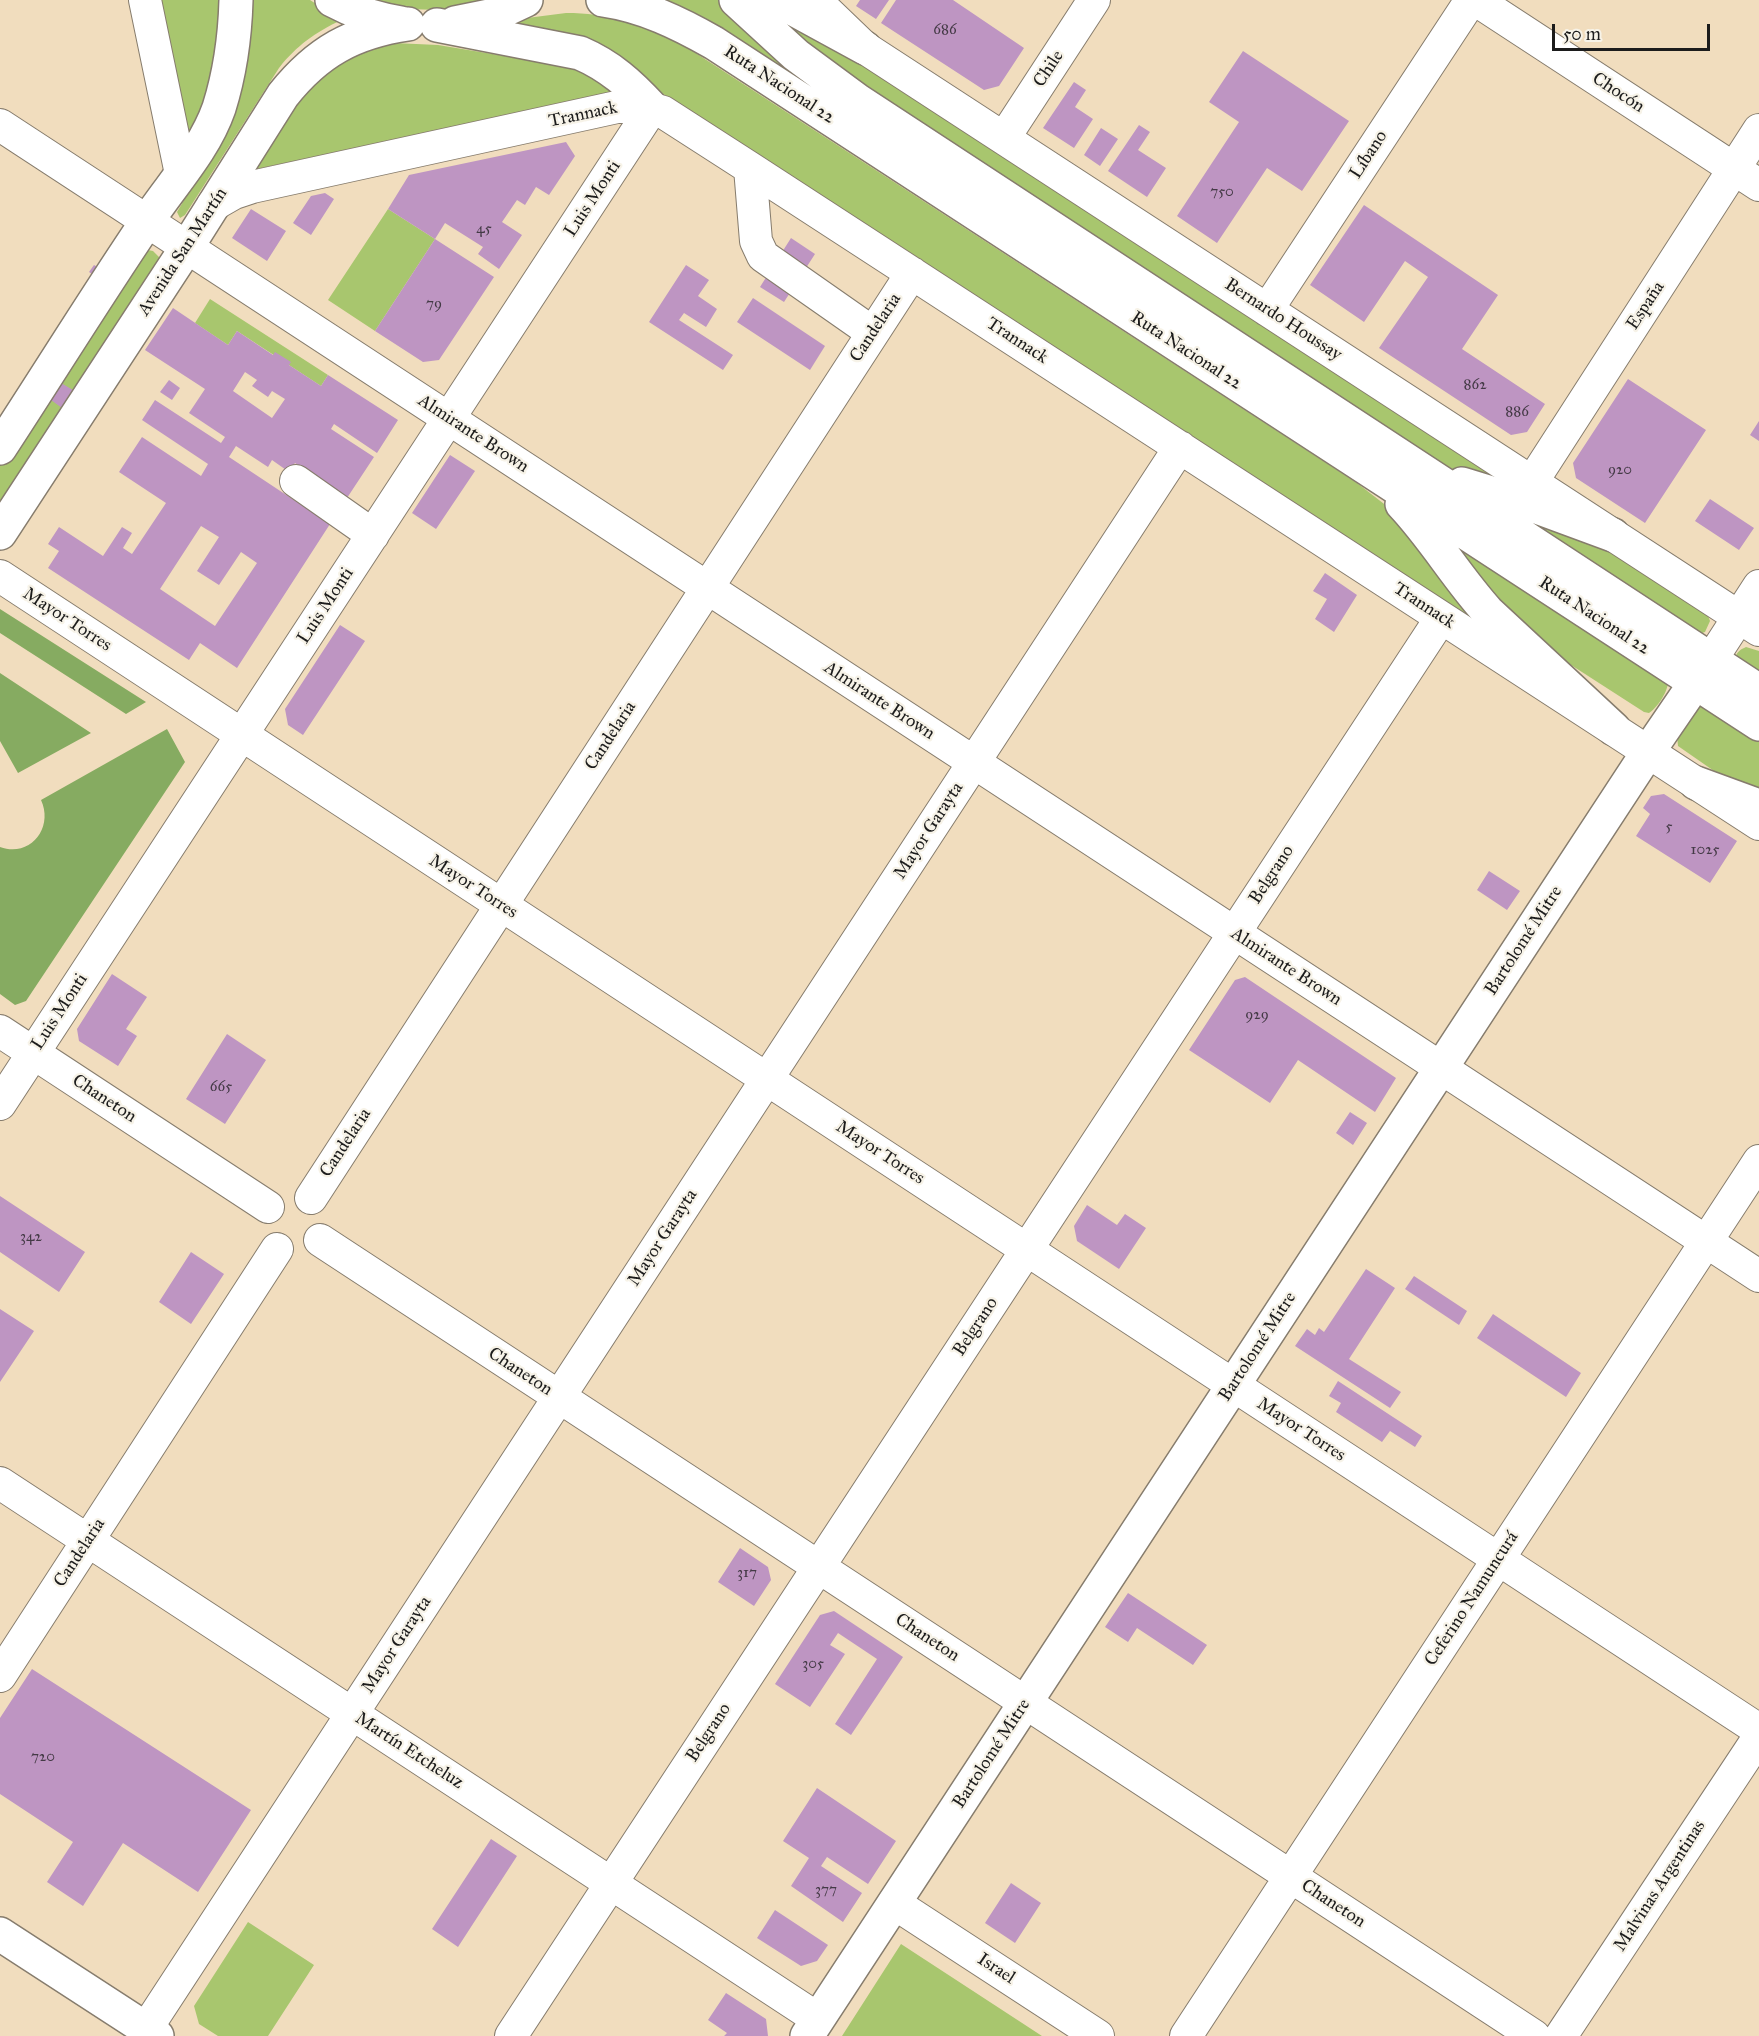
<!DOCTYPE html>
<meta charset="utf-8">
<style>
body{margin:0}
#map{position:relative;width:1759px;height:2036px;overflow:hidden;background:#f1ddbe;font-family:"IM FELL Great Primer",serif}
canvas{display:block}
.scale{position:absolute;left:1552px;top:24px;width:158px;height:27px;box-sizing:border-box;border:3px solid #1c1c1c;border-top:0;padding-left:8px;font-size:18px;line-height:21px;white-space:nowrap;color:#1c1c1c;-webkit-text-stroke:4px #f7f3e8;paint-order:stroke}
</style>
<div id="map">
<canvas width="1759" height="2036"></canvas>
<div class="scale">50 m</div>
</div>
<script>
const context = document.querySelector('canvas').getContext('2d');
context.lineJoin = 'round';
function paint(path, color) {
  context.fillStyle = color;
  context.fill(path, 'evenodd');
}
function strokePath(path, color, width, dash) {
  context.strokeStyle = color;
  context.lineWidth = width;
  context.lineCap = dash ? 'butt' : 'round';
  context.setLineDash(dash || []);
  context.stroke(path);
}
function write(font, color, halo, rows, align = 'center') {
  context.font = font + ' "IM FELL Great Primer",serif';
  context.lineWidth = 4.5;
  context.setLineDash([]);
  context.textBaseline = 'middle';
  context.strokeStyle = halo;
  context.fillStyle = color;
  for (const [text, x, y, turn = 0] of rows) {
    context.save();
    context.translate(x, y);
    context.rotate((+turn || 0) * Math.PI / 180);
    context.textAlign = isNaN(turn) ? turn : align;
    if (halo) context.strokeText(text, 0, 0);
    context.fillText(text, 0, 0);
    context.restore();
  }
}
paint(new Path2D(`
 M159,0h62c-5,49 -13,97 -32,143z
 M252,0h58l31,20c-26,13 -44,25 -62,48l-94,147 -5,3 -3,-6 38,-64z
 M370,0h123c-42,13 -81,13 -123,0z
 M660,0h59l24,23 107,89z
 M759,0l21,12 754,485 -86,-29 -626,-410z
 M566,13c42,0 67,10 105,24l686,446 31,24 142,154 -937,-613 -102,-22 36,-8z
 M394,43l44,2 133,22 28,12 16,15 -363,76c23,-33 52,-85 86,-108 15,-11 38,-16 56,-19z
 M388,209l47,30 -60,92 -47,-31z
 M148,250l5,1 7,7 -160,262v-58z
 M210,299l118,76 -7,11 -84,-55 -9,14 -33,-22z
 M1488,501l90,29 129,83 3,8 -5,11 -6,2z
 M1438,533l230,150c-1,10 -11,25 -19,30l-5,-1 -104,-67z
 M1746,647l13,4v27l-23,-17c-1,-8 3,-11 10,-14z
 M1699,704l60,34v58l-32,-16 -49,-34 -1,-10z
 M248,1922l66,43 -46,71h-50l-19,-12 -5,-18z
 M901,1944l141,92h-200z`), '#a8c66e');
paint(new Path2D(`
 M0,609l146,93 -20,12 -126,-81z
 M0,673l91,60 -73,40 -18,-32z
 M167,729l18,33 -159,239 -11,4 -15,-11v-147c30,11 54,-19 41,-47z`), '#86ab61');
paint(new Path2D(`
 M860,0h29l-13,19 -20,-13z
 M896,0h57l71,48 -25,38 -15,4 -103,-67z
 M1243,51l106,70 -47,70 -35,-23 -50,75 -40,-27 62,-94 -30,-20z
 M1074,82l12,8 -11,17 18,12 -19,29 -31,-20z
 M1139,125l11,7 -12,18 28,18 -19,29 -39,-26z
 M1101,128l17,11 -18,27 -16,-11z
 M566,142l9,14 -26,39 -13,-8 -11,18 -8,-5 -15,22 20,13 -23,34 -21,-15 5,-7 -38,-24 -10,16 -47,-30 21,-34z
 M325,193l9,6 -23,36 -18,-12 18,-27z
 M1364,205l134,90 -36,54 83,55 -18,28 -16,3 -132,-87 49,-71 -23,-16 -41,61 -54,-37z
 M251,209l35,22 -19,30 -35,-23z
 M791,238l24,16 -31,48 -24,-15z
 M435,239l59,38 -55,83 -16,2 -48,-31z
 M94,265l7,4 -5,8 -7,-5z
 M686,265l23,15 -11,16 19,13 -11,18 -22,-14 -5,7 54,35 -10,15 -74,-48z
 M753,298l72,48 -15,24 -73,-48z
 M173,308l55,37 9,-14 36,24 2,-3 16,10 -2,3 32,21 7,-11 70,45 -21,33 -43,-29 -3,5 43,28 -27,41 -52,-35 -6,9 -17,-12 -4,7 -32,-21 -7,11 101,67 -93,144 -37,-25 -11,17 -141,-92 11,-17 -11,-7 11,-17 44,29 19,-29 10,6 -9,15 9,6 34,-51 -47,-31 23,-35 59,39 7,-12 -66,-44 13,-20 66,43 4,-6 -36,-24 16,-24 -60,-39zM245,372l12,8 -5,6 16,11 4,-6 13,8 -13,19 -39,-27zM201,526l18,11 -22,34 22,14 22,-33 16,11 -42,63 -55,-37z
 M1628,379l78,51 -61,93 -69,-45 -3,-15z
 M169,380l11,8 -8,12 -12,-8z
 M61,383l12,7 -11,18 -11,-8z
 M1759,421v20l-9,-6z
 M450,455l25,16 -39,58 -24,-16z
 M1710,499l44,29 -15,22 -44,-29z
 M1325,573l32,22 -23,37 -19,-13 12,-20 -14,-8z
 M340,625l25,16 -62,94 -15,-10 -3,-16z
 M1664,794l73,47 -27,42 -74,-47 14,-22 -7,-6 8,-12z
 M1489,871l31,20 -13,19 -30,-20z
 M112,974l35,23 -21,32 11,7 -19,30 -39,-25 -2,-12z
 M1245,977l151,101 -21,34 -77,-52 -28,43 -81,-53 46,-70z
 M227,1034l39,26 -41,64 -39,-25z
 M1350,1112l17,11 -14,22 -17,-12z
 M0,1196l85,56 -26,40 -59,-40z
 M1087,1205l30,20 8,-11 21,14 -27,41 -42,-28 -3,-15z
 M191,1252l33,22 -33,50 -32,-22z
 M1366,1269l29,19 -46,71 52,33 -11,16 -95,-62 12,-17 8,6 4,-7 5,4z
 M1414,1276l53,35 -8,14 -54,-36z
 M0,1309l34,22 -34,51z
 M1493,1314l88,59 -15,24 -89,-59z
 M1338,1381l84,55 -7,11 -25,-16 -8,11 -46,-30 5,-9 -12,-7z
 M740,1548l28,19 3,13 -17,26 -36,-24z
 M1128,1593l79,52 -14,20 -56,-37 -9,14 -23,-15z
 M834,1611l69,46 -52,78 -16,-11 42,-65 -39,-26 -8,12 15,9 -35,53 -35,-23 45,-69z
 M32,1669l219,141 -53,82 -75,-49 -40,63 -36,-24 26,-40 -73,-48v-76z
 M817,1788l79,53 -28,43 -41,-27 -6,9 41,27 -19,29 -52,-36 18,-28 -26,-17z
 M491,1839l26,17 -59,91 -26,-18z
 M1011,1883l30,20 -26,40 -30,-20z
 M775,1910l53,35 -11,16 -16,5 -44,-28z
 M726,1993l40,26 2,17h-44l3,-3 -19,-13z`), '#be95c2');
const minor = new Path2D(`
 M145,0l36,174
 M815,0l50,48 894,582
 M1476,0l283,185
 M0,125l1759,1151
 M1004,138l90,-138
 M750,168l6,73 7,15 110,77
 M213,205l21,-12 18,-6 365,-80 25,-1 21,6 87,56 1009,656
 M1267,310l204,-310
 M296,481l77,54
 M1532,482l227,-352
 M0,576l1759,1154
 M1711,660l48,-74
 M0,1031l268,176
 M0,1104l652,-996
 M311,1198l601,-925
 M320,1240l1214,796
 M0,1483l818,536
 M0,1676l277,-427
 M894,1903l204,133
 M146,2029l1034,-1582
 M511,2036l930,-1418
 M1186,2036l573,-875
 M1561,2036l198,-299`);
const major = new Path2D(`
 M332,0c22,12 44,19 69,23
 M603,0c41,6 76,23 111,43l1045,681
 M736,0l60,55 61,45 902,591
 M777,0l88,48
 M455,23l39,-8 32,-15
 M437,25l143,28c30,13 50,31 72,55
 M0,448c49,-75 96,-151 146,-225 25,-38 58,-72 73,-115 11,-35 16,-72 17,-108
 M1462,484l75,23 76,28
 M1402,504c32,34 55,74 86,108l126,117
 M0,533l187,-286 96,-152c34,-43 70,-63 125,-71
 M1696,783l63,23
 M0,1934l157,102
 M807,2036l841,-1284 63,-92`);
strokePath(minor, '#867c6d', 34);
strokePath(major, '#867c6d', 36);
strokePath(minor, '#fff', 32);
strokePath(major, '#fff', 33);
write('15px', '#443a46', null, [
 ["686",945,30],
 ["750",1222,192],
 ["45",484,229],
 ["79",434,304],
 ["862",1475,385],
 ["886",1517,412],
 ["920",1620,470],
 ["5",1669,827],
 ["1025",1705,850],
 ["929",1257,1015],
 ["665",221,1087],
 ["342",31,1237],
 ["317",747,1573],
 ["305",813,1664],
 ["720",43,1757],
 ["377",826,1890]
]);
write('18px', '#1c1c1c', '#f7f3e8', [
 ["Chile",1049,69,-57],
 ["Ruta Nacional 22",779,85,33],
 ["Chocón",1618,93,33],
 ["Trannack",583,115,-12],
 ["Líbano",1369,155,-57],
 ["Luis Monti",593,199,-57],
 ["Avenida San Martín",183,252,-57],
 ["España",1646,306,-57],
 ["Bernardo Houssay",1283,320,33],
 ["Candelaria",876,328,-57],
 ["Trannack",1017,341,33],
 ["Ruta Nacional 22",1186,351,33],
 ["Almirante Brown",473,434,33],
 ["Luis Monti",326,606,-57],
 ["Trannack",1424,606,33],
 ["Ruta Nacional 22",1594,616,33],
 ["Mayor Torres",67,620,33],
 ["Almirante Brown",879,701,33],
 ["Candelaria",611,736,-57],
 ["Mayor Garayta",929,831,-57],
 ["Belgrano",1272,875,-57],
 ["Mayor Torres",473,887,33],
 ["Bartolomé Mitre",1524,941,-57],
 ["Almirante Brown",1286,967,33],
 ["Luis Monti",60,1012,-57],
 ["Chaneton",104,1099,33],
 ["Candelaria",346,1143,-57],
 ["Mayor Torres",880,1153,33],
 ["Mayor Garayta",663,1238,-57],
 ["Belgrano",976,1327,-57],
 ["Bartolomé Mitre",1258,1347,-57],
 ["Chaneton",520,1372,33],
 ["Mayor Torres",1301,1430,33],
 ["Candelaria",80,1553,-57],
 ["Ceferino Namuncurá",1472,1599,-57],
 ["Chaneton",927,1638,33],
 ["Mayor Garayta",397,1645,-57],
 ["Belgrano",709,1733,-57],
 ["Martín Etcheluz",409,1751,33],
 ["Bartolomé Mitre",992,1754,-57],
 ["Malvinas Argentinas",1660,1886,-57],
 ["Chaneton",1333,1904,33],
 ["Israel",996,1969,33]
]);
</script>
